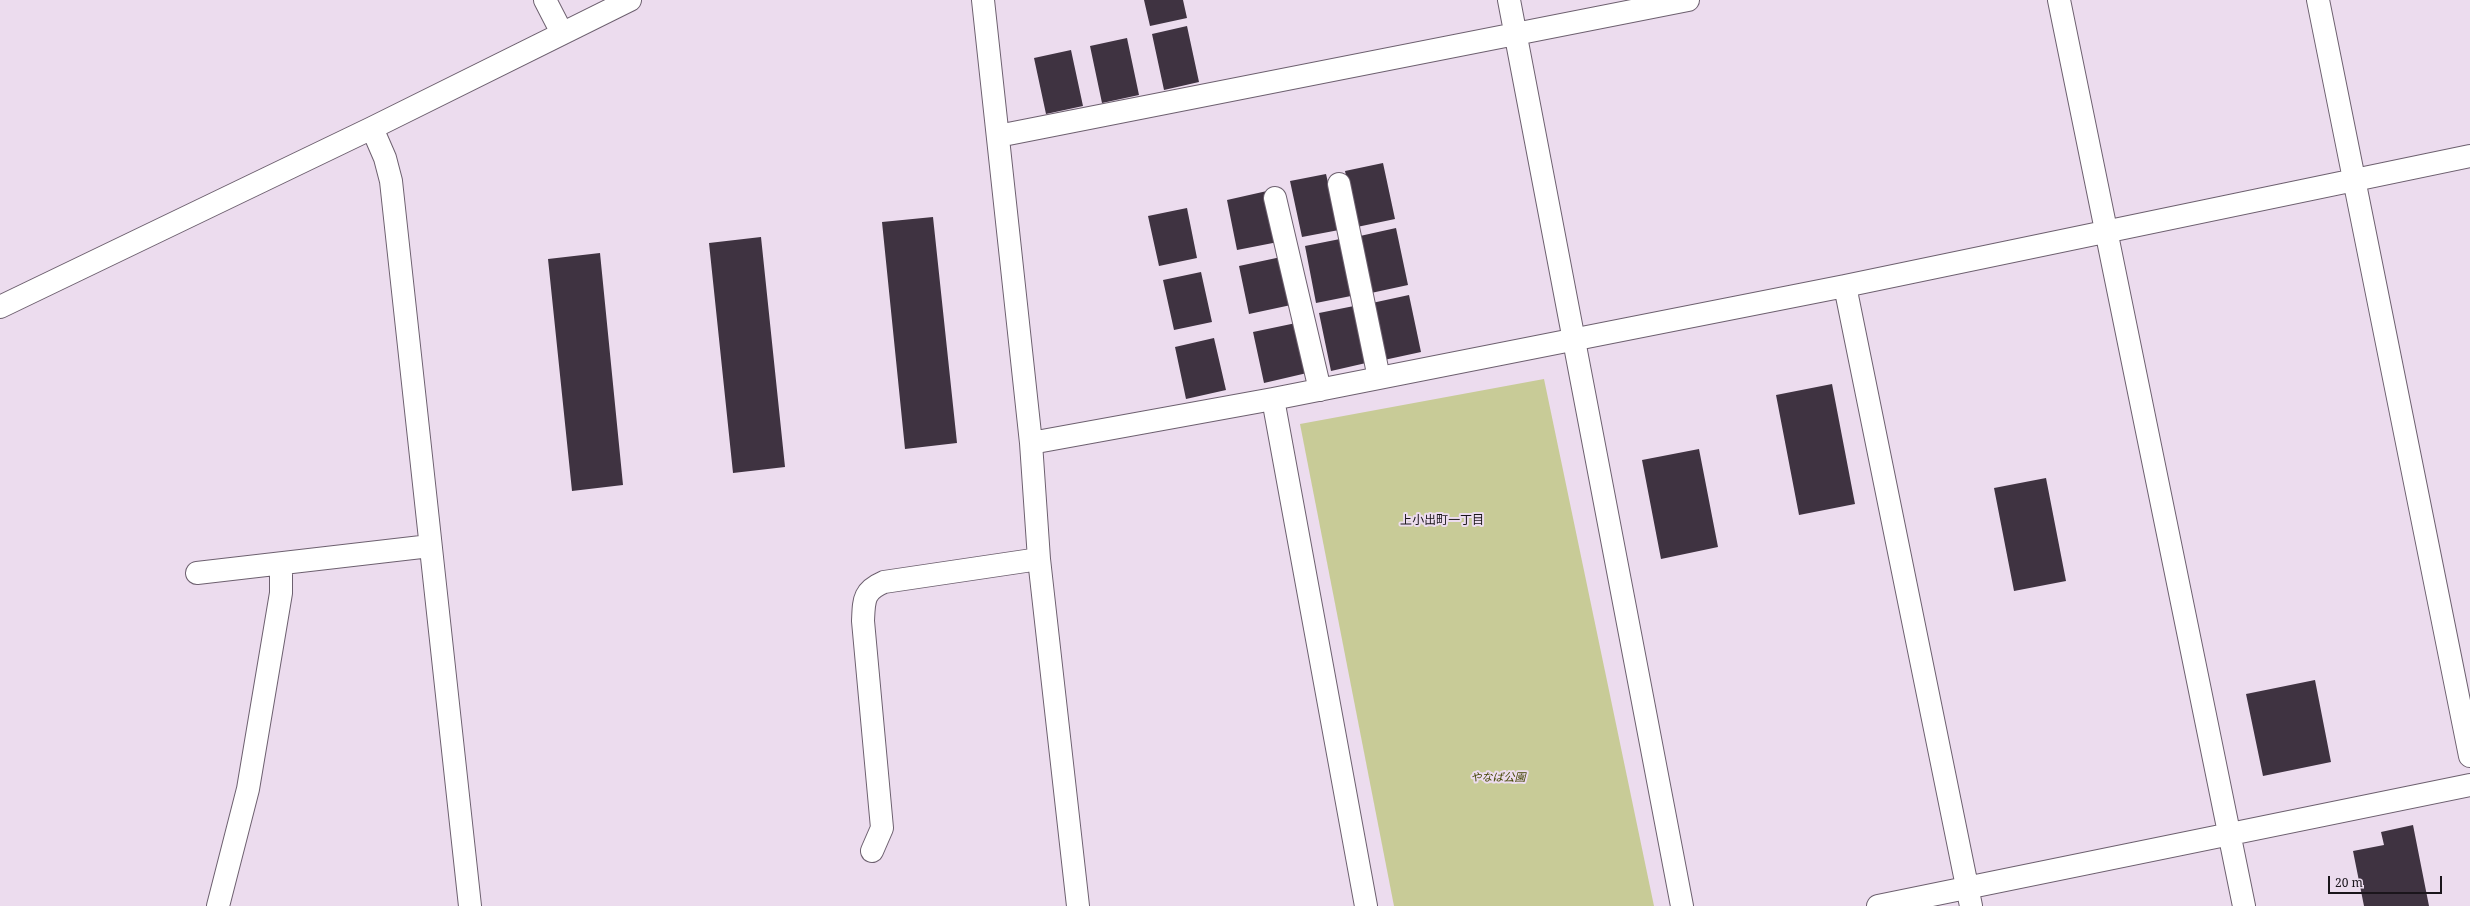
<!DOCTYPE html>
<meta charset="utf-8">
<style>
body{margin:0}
#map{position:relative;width:2470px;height:906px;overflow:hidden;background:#ecdcee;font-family:"Noto Serif",serif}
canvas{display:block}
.scale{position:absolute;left:2328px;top:876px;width:114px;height:18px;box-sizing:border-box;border:2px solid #1a151b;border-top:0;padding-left:5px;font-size:12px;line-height:14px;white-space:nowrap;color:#1a151b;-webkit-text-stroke:3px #ecdcee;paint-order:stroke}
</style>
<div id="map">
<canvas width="2470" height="906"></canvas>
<div class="scale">20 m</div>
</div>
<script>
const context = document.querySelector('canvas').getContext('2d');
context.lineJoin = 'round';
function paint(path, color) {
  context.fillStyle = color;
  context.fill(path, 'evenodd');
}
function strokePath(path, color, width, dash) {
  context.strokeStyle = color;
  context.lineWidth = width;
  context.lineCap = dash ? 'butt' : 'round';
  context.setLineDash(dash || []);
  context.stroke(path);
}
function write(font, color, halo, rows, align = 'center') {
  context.font = font + ' "Noto Serif","Noto Sans JP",serif';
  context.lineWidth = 4;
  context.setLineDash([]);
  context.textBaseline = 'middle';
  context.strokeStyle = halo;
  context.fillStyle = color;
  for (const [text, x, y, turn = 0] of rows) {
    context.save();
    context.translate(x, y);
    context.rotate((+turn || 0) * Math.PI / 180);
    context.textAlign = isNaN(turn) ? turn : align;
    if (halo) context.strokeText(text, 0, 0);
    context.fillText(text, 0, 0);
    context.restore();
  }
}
paint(new Path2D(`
 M1544,379l110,527h-260l-94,-482z`), '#c8cb97');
paint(new Path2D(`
 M1144,0h39l4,18 -37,8z
 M1187,26l12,56 -35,8 -12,-56z
 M1127,38l12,57 -37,8 -12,-57z
 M1071,50l12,56 -37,8 -12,-56z
 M1383,163l12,56 -38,8 -12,-56z
 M1326,174l13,56 -37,7 -12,-56z
 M1267,191l11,51 -41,8 -10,-50z
 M1187,208l10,50 -38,8 -11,-50z
 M933,217l24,226 -52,6 -23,-227z
 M1396,228l12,57 -37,8 -11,-57z
 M761,237l24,230 -52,6 -24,-230z
 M1340,239l11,57 -35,7 -11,-57z
 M600,253l23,232 -51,6 -24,-232z
 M1281,257l10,48 -42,9 -10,-48z
 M1201,272l11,50 -38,8 -11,-50z
 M1409,295l12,57 -37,8 -12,-57z
 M1354,306l12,57 -35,8 -12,-58z
 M1296,323l11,50 -43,10 -11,-51z
 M1214,338l12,52 -40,9 -11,-52z
 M1832,384l23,120 -56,11 -23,-120z
 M1699,449l19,98 -57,12 -19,-99z
 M2046,478l20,103 -52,10 -20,-103z
 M2315,680l16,82 -68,14 -17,-82z
 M2413,825l16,81h-65l-11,-55 31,-6 -3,-13z`), '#3f3341');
const minor = new Path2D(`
 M545,0l17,33
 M983,0l48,443 8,116 39,347
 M1509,0l173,906
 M2059,0l185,906
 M2318,0l152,756
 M372,128l13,30 6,23 79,725
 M998,136l690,-136
 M1339,184l40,194
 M1275,198l45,192
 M1845,286l126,620
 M0,307l372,-179 258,-128
 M1273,399l93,507
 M1031,443l242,-44 572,-113 625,-130
 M197,573l233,-27
 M872,851l10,-23 -19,-207c1,-21 0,-30 21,-39l155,-23
 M218,906l30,-117 33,-196v-29
 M1878,906l592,-121`);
strokePath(minor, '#6d606f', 24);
strokePath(minor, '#fff', 22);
write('italic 11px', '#444604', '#ecdcee', [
 ["やなば公園",1498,778]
]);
write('12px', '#1a151b', '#ecdcee', [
 ["上小出町一丁目",1442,521]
]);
</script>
